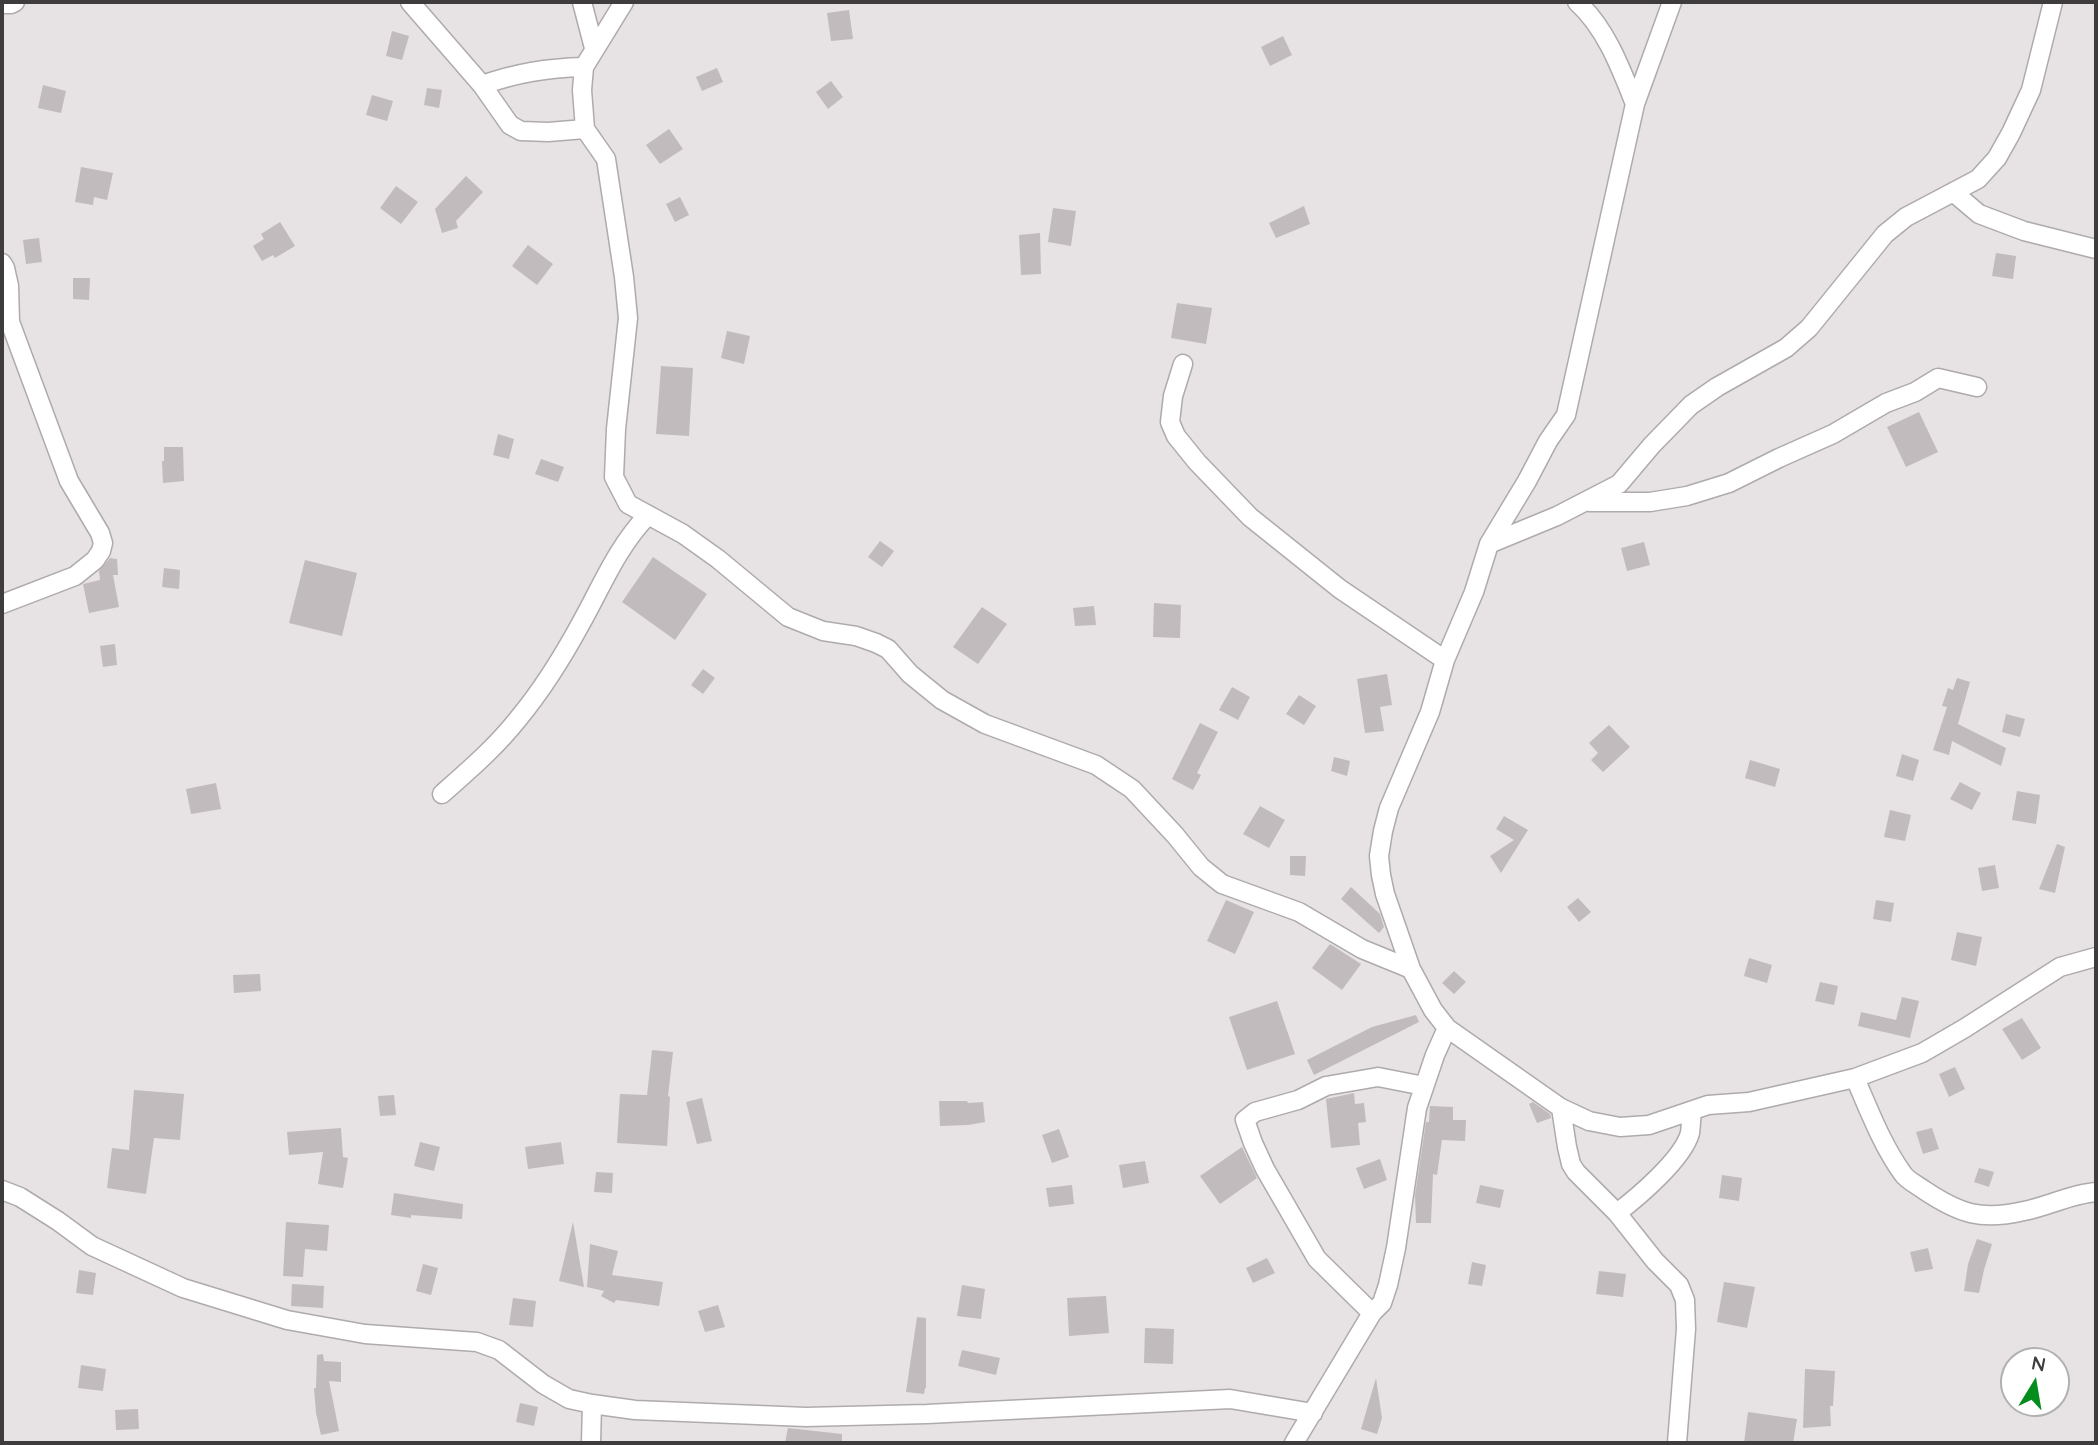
<!DOCTYPE html>
<style>
body{margin:0}
#map{position:relative;width:2098px;height:1445px;overflow:hidden;background:#e7e2e4;font-family:Quicksand,sans-serif}
canvas{display:block}
.frame{position:absolute;inset:0;border:4px solid #3e3c3d;pointer-events:none}
.north{position:absolute;left:2000px;top:1347px;width:70px;height:70px;box-sizing:border-box;background:#fff;border:2px solid #b2b1b1;border-radius:50%;rotate:11deg;font-size:19px;font-weight:700;line-height:28px;text-align:center;color:#3e3c3d}
.north::after{content:'';display:block;margin:auto;width:24px;height:32px;background:#038d1d;clip-path:polygon(50% 0,100% 100%,50% 72%,0 100%)}
</style>
<div id="map">
<canvas width="2098" height="1445"></canvas>
<div class="frame"></div>
<div class="north">N</div>
</div>
<script>
const context = document.querySelector('canvas').getContext('2d');
context.lineJoin = 'round';
function paint(path, color) {
  context.fillStyle = color;
  context.fill(path, 'evenodd');
}
function strokePath(path, color, width, dash) {
  context.strokeStyle = color;
  context.lineWidth = width;
  context.lineCap = dash ? 'butt' : 'round';
  context.setLineDash(dash || []);
  context.stroke(path);
}
paint(new Path2D(`
 M849,10l4,29 -22,2 -4,-28z
 M392,31l17,5 -7,24 -16,-4z
 M1283,36l9,19 -22,11 -9,-19z
 M717,68l6,14 -21,9 -6,-14z
 M831,81l12,16 -15,12 -12,-17z
 M43,85l23,6 -5,22 -23,-5z
 M427,88l15,2 -3,18 -15,-3z
 M372,95l21,6 -6,20 -21,-6z
 M669,129l14,20 -23,15 -14,-19z
 M81,167l32,6 -6,27 -13,-3 -1,8 -18,-3z
 M466,176l17,16 -27,29 2,7 -16,5 -7,-24z
 M396,186l22,16 -17,22 -21,-16z
 M680,197l9,18 -14,7 -9,-18z
 M1304,206l6,18 -34,14 -7,-15z
 M1053,208l23,3 -5,35 -23,-4z
 M280,222l15,24 -20,12 -2,-3 -11,6 -9,-15 11,-7 -3,-5z
 M1040,233l1,41 -20,1 -2,-40z
 M39,238l3,24 -16,2 -3,-24z
 M528,245l25,19 -16,21 -25,-19z
 M1996,253l20,3 -3,23 -21,-3z
 M73,278h17l-1,22 -16,-1z
 M1177,303l35,5 -6,36 -35,-6z
 M727,331l23,5 -6,28 -23,-6z
 M661,366l32,2 -4,68 -33,-2z
 M1919,412l19,40 -32,15 -19,-40z
 M498,434l16,5 -5,20 -16,-4z
 M164,447h19l1,34 -21,2 -1,-22h2z
 M541,459l23,8 -6,15 -23,-8z
 M880,541l14,10 -12,16 -14,-10z
 M1644,542l6,23 -23,6 -6,-23z
 M653,557l54,37 -32,46 -53,-38z
 M110,558l7,1 1,16h-5l6,32 -30,6 -6,-29 17,-4 -1,-9z
 M305,560l52,13 -15,63 -53,-13z
 M164,568l16,2 -1,19 -17,-2z
 M1154,603l27,2 -1,33 -27,-1z
 M1094,606l2,19 -21,1 -2,-18z
 M982,607l25,17 -29,40 -25,-17z
 M115,644l2,21 -14,2 -3,-21z
 M703,669l12,9 -12,16 -12,-9z
 M1387,674l5,31 -12,2 4,24 -19,2 -8,-54z
 M1957,678l13,4 -12,42 48,24 -5,18 -49,-25 -3,14 -16,-5 14,-43 -5,-1 6,-18 5,2z
 M1232,687l18,10 -12,23 -19,-10z
 M1299,695l17,11 -12,19 -18,-11z
 M2006,714l19,5 -5,18 -18,-5z
 M1200,723l18,9 -21,41 4,2 -8,15 -21,-11z
 M1609,725l21,22 -27,25 -12,-12 7,-7 -9,-10z
 M1902,754l17,6 -6,21 -17,-5z
 M1334,757l16,4 -3,15 -16,-5z
 M1750,760l30,9 -5,18 -30,-9z
 M1960,782l21,11 -9,17 -22,-11z
 M216,783l5,26 -30,5 -5,-25z
 M2017,791l23,4 -4,29 -24,-4z
 M1260,806l25,14 -16,28 -26,-14z
 M1890,810l21,5 -6,26 -21,-4z
 M1504,816l24,14 -27,43 -11,-17 24,-16 -18,-11z
 M2057,844l8,3 -10,46 -16,-4z
 M1290,856h16l-1,20 -15,-1z
 M1995,865l4,23 -17,3 -4,-23z
 M1351,887l29,27 4,13 -5,6 -38,-34z
 M1578,898l13,14 -12,10 -12,-15z
 M1226,900l28,12 -19,42 -28,-13z
 M1876,900l18,3 -3,19 -18,-3z
 M1957,932l25,5 -6,29 -25,-6z
 M1330,944l31,20 -19,26 -30,-22z
 M1749,958l23,7 -5,18 -23,-7z
 M1454,971l12,11 -12,12 -12,-11z
 M260,974l1,17 -27,2 -1,-18z
 M1820,982l18,4 -4,19 -19,-4z
 M1902,997l17,4 -9,37 -52,-12 3,-14 35,8z
 M1277,1001l18,53 -48,16 -18,-53z
 M1416,1015l3,7 -105,53 -7,-15 65,-33z
 M2022,1018l19,30 -19,12 -20,-31z
 M652,1050l21,2 -5,44 2,1 -3,49 -50,-3 3,-49 27,1z
 M1955,1067l10,22 -16,8 -10,-23z
 M134,1090l50,4 -4,46 -26,-2 -8,56 -39,-6 5,-40 17,2z
 M1354,1093l1,11 9,-1 2,19 -8,1 2,22 -29,3 -5,-49z
 M394,1095l2,20 -16,1 -2,-20z
 M702,1098l10,43 -15,3 -11,-42z
 M939,1101h28l1,2 15,-1 2,20 -17,3 -28,1z
 M1533,1102l17,12 1,4 -14,5 -8,-19z
 M1430,1106l23,1v13h13l-1,21 -23,-1 -5,35 -4,-1 -2,49h-15l-1,-28 11,-73h3z
 M341,1128l2,29 5,1 -5,30 -25,-4 5,-32 -34,3 -2,-23z
 M1932,1128l7,21 -16,5 -7,-22z
 M1059,1129l10,28 -17,6 -10,-28z
 M420,1142l20,5 -6,24 -20,-5z
 M561,1142l3,22 -36,5 -3,-22z
 M1242,1147l15,31 -37,26 -20,-28z
 M1380,1159l7,21 -23,9 -8,-21z
 M1145,1161l4,22 -26,5 -4,-23z
 M1979,1168l15,4 -5,15 -15,-5z
 M596,1172l17,1 -1,20 -18,-1z
 M1722,1175l20,3 -3,23 -20,-3z
 M1072,1185l2,19 -25,3 -3,-19z
 M1480,1185l24,5 -4,18 -24,-5z
 M394,1193l69,11 -1,15 -51,-4v3l-20,-3z
 M286,1222l43,3 -2,26 -22,-2 -2,28 -20,-1z
 M573,1222l11,65 -25,-6z
 M1977,1239l15,5 -8,26 -5,23 -15,-2 4,-27z
 M590,1244l28,7 -6,24 51,7 -4,24 -43,-6 -2,3 -13,-7 3,-5 -17,-4z
 M1928,1248l5,21 -18,3 -5,-20z
 M1267,1258l8,15 -22,10 -7,-15z
 M1472,1262l14,3 -4,21 -14,-2z
 M423,1264l15,4 -7,27 -15,-4z
 M79,1270l17,3 -3,22 -17,-2z
 M1599,1271l27,3 -3,23 -27,-3z
 M1724,1282l31,5 -8,41 -30,-6z
 M292,1284l32,2 -1,22 -32,-2z
 M962,1285l23,4 -4,30 -24,-3z
 M1106,1296l3,37 -40,3 -2,-38z
 M513,1298l23,3 -3,26 -24,-2z
 M718,1305l7,22 -20,5 -7,-21z
 M917,1317l9,1v70h-1l-1,6 -18,-2z
 M1145,1328l29,1 -1,35 -29,-1z
 M962,1350l38,8 -4,17 -38,-9z
 M323,1354l1,7 17,1v20l-12,-1 10,50 -18,4 -5,-22 -2,-25h2l1,-33z
 M81,1365l25,4 -3,22 -25,-3z
 M1805,1369l30,2 -2,35h-3l1,20 -28,2z
 M1376,1378l6,40 -5,16 -16,-5z
 M520,1403l18,4 -4,19 -18,-4z
 M138,1409l1,20 -23,1 -1,-20z
 M1748,1412l49,7 -4,24h-49z
 M788,1428l54,6v9h-57z`), '#c1bbbe');
const minor = new Path2D(`
 M410,2l72,83 28,40 11,6 27,1 37,-3
 M582,2l12,46
 M624,2l-40,65 -2,23 3,39 21,30 18,118 4,41 -12,111 -2,48 14,27 55,30 35,25 70,58 35,14 33,5 20,7 12,6 22,25 32,26 43,24 111,41 36,24 43,46 26,32 21,17 77,28 63,37 49,20
 M1577,2c29,26 44,67 58,102
 M2,4h9l4,-2
 M482,85c35,-12 64,-17 102,-18
 M1953,192l26,22 45,17 72,18
 M2,263l3,5 4,18 1,36 59,159 31,52 3,10 -2,8 -6,9 -20,16 -73,28
 M1183,364l-10,32 -3,26 6,14 21,26 53,55 90,72 105,71
 M1589,502h61l37,-6 42,-13 50,-25 54,-24 53,-31 29,-11 23,-14 39,9
 M1489,544l68,-28 62,-32 33,-39 39,-40 26,-18 69,-39 23,-20 76,-94 21,-17 72,-38 19,-21 14,-25 20,-43 22,-88
 M442,794c26,-23 54,-47 76,-75 24,-29 44,-61 62,-94 22,-39 36,-76 67,-109
 M1447,1028l114,80 28,13 31,6 29,-2 59,-20 41,-3 106,-24 67,-25 43,-25 95,-61 36,-10
 M1855,1078c14,32 27,67 48,96 4,6 14,11 21,16 36,24 57,31 100,21 25,-5 47,-17 72,-19
 M1561,1108l6,39 4,17 5,8 41,41 38,48 24,24 6,15 1,29 -9,114
 M2,1190l18,7 38,24 34,25 91,42 104,32 78,14 112,8 22,8 44,34 26,15 23,5 43,6 171,7 121,-3 303,-15 83,14
 M1617,1213c21,-16 66,-54 73,-80 1,-7 1,-15 2,-22
 M1372,1313l-55,-54 -52,-90 -12,-26 -8,-23 10,-8 43,-12 28,-14 52,-9 46,9
 M591,1443l1,-39
 M1294,1443l78,-130 10,-10 6,-18 8,-37 21,-140 18,-53 12,-27 -14,-18 -22,-41 -26,-75 -4,-19 -2,-19 4,-25 6,-23 41,-96 15,-52 29,-68 15,-48 38,-63 21,-40 18,-26 69,-311 37,-102`);
strokePath(minor, '#afaaac', 21);
strokePath(minor, '#fff', 18);
</script>
